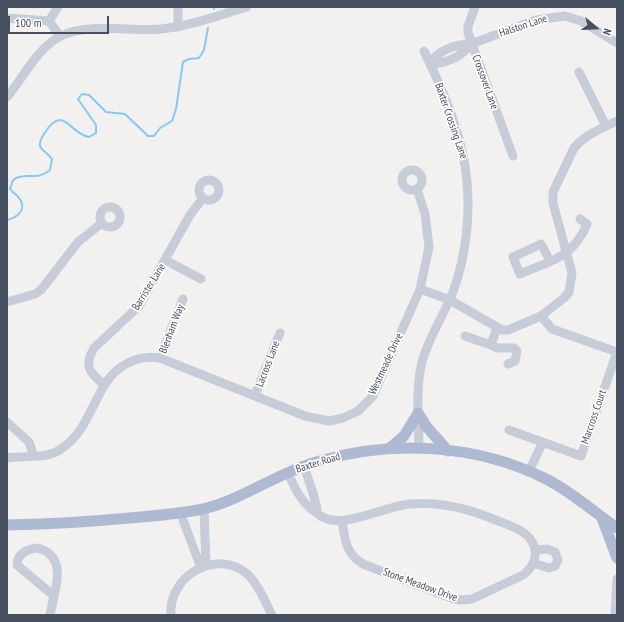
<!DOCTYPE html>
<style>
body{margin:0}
#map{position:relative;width:624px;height:622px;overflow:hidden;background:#f3f1f0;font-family:"PT Sans Narrow",sans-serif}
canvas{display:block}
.frame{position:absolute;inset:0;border:8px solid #464f60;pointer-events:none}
.north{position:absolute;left:576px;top:8px;width:40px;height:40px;-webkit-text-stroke:3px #fff;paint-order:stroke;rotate:109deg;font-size:11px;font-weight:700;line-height:16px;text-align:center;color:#464f60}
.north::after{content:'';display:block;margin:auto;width:14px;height:18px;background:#464f60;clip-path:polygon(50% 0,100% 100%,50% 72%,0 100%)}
.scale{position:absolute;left:8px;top:16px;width:101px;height:18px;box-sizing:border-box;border:2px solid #464f60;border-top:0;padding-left:5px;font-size:12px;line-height:14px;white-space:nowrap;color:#464f60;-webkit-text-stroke:3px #fff;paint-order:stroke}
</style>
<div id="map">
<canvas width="624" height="622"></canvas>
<div class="frame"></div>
<div class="north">N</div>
<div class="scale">100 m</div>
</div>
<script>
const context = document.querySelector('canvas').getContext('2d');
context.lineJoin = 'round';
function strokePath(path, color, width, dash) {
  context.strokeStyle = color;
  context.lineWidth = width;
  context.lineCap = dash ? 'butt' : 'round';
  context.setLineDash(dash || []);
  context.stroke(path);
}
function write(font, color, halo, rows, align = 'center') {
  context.font = font + ' "PT Sans Narrow",sans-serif';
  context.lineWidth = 3.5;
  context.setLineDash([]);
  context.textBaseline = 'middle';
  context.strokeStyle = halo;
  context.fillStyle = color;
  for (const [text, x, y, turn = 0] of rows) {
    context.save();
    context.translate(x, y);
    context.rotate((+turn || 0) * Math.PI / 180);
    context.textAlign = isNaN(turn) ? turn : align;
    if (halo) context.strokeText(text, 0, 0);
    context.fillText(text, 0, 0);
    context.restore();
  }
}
strokePath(new Path2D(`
 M214,9v-2
 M7,220c8,-2 19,-8 14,-19 -2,-5 -8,-8 -11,-12l3,-9c12,-9 23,2 37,-10l2,-11c-8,-11 -18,-9 -8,-25 20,-31 24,-1 45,3l7,-4v-8l-18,-26 4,-5 7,1 17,17 19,2 23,22h6l6,-8 12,-7 4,-12 7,-47 6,-3 10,-1 5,-8 4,-22`), '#85c9f4', 2);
strokePath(new Path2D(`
 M178,7v20
 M475,7l-7,19v7l45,123
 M7,18l42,3 11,15
 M49,21l9,-14
 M471,44c-9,12 -26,21 -41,19 9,-13 25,-19 41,-19l65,-24 29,-4 16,5 36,22
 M579,72l27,54
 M7,97c16,-19 31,-50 54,-61 28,-14 70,-4 100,-7 30,-3 58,-14 86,-22
 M402 180a10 10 0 1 1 20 0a10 10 0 1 1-20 0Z
 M199 190a10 10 0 1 1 20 0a10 10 0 1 1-20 0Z
 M417,189l8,25 4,33 -9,42
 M100 217a10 10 0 1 1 20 0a10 10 0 1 1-20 0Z
 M165,260l36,19
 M550,261l-9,-17 -28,13 7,17c32,-14 52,-15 67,-50l-7,-5
 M7,302l28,-8 6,-4 37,-48 24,-19
 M497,328l-6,17 6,3h17l3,3 -2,10 -7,3
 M465,336l26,9
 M160,358l23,-59
 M104,385c-14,-13 -21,-18 -10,-37l45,-42 51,-91 13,-17
 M255,395l25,-62
 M7,422l22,20 5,14
 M509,430l72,26 36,-104 -65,-23 -11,-13
 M419,449c0,-30 -4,-59 3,-87 6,-22 18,-41 27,-61 6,-12 10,-27 13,-40 17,-81 -3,-138 -38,-210
 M7,458c17,-3 39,2 54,-9 23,-15 29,-40 43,-63 11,-20 34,-32 56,-28l145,58 24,5 14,-3 15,-7 15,-15 47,-107 30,11 52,30h6l33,-14 23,-18 5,-6 3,-19 -19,-70v-11l21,-44c11,-13 28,-20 43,-27
 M304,466c4,13 9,25 12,38 1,3 0,6 1,9 2,2 5,4 8,5 19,10 61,-12 85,-14 32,-3 62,6 91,18 13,5 28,10 33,24 4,12 -2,22 -11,29l-51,24 -12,1 -6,-1 -91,-35c-17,-10 -18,-24 -21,-43
 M529,471l14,-29
 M288,473c7,16 14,31 29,40
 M204,509l2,56
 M180,512l21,56
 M38,548c24,7 21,29 16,48l-37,-31c0,-12 11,-16 21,-17z
 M533,563l16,5 6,-2 3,-6 -3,-8 -8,-3 -12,1
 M50,615l4,-19
 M171,615c-3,-38 44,-67 75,-42 12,10 19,29 26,42
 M615,615l2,-36`), '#c6cdd9', 9);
strokePath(new Path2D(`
 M418,413l8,13 22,25
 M390,448l14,-12 14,-23
 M602,518l15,40
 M7,525c41,-1 81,-3 122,-7 25,-2 50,-4 74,-9 41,-10 74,-36 113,-47 76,-23 162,-18 232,18 25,13 46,32 69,48`), '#aebad2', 11);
write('11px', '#464f60', '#fff', [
 ["Halston Lane",523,26,-18],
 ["Crossover Lane",485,82,70],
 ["Baxter Crossing Lane",451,121,71],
 ["Barrister Lane",149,287,-58],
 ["Blenham Way",172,329,-69],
 ["Lacross Lane",268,364,-69],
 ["Westmeade Drive",386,364,-65],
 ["Marcross Court",594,417,-71],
 ["Baxter Road",318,463,-17],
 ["Stone Meadow Drive",420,585,20]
]);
</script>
